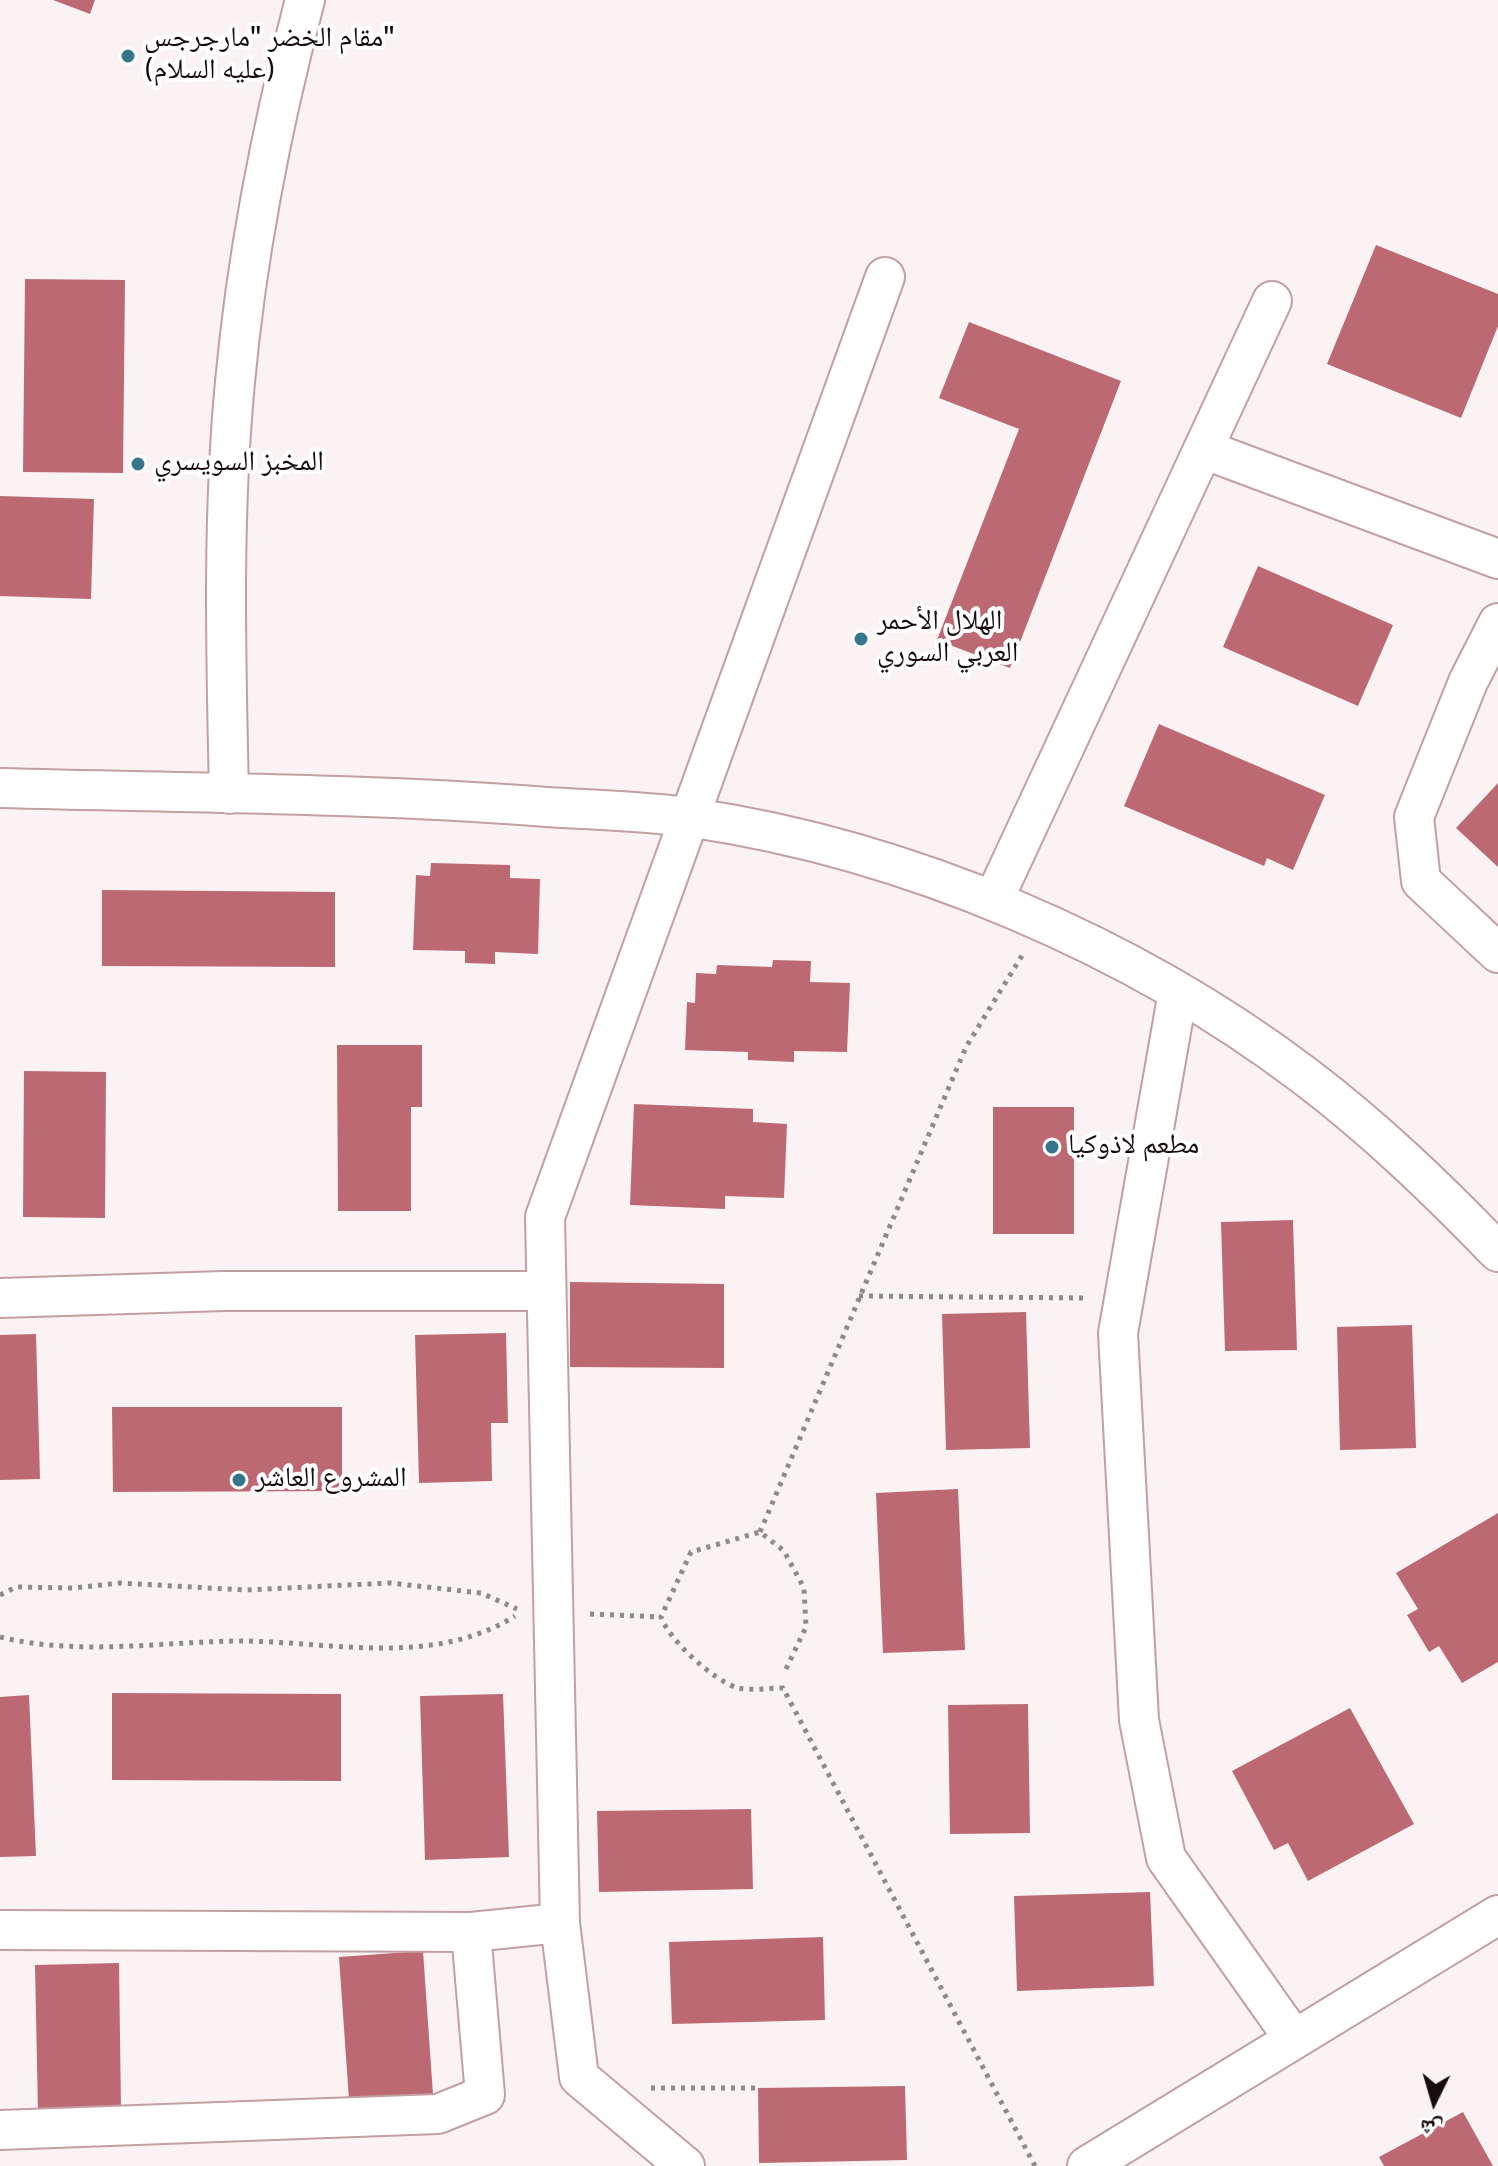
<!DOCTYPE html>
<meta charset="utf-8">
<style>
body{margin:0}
#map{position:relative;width:1498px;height:2166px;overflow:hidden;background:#fbf3f3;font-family:Overpass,"Noto Naskh Arabic",sans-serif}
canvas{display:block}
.north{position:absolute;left:1394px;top:2062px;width:80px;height:80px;-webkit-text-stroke:6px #fff;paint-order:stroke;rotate:185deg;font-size:22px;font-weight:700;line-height:32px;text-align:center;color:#170b0c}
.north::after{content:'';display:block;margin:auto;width:28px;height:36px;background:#170b0c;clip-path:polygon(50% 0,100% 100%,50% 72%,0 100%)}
</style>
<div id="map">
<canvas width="1498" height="2166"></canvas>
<div class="north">ش</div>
</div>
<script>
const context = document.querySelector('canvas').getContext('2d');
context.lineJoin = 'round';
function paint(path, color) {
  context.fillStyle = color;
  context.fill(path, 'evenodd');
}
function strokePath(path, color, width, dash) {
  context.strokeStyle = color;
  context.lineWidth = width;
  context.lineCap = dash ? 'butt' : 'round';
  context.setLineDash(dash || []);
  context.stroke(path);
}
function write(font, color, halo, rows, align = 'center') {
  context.font = font + ' Overpass,"Noto Naskh Arabic",sans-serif';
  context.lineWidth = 8;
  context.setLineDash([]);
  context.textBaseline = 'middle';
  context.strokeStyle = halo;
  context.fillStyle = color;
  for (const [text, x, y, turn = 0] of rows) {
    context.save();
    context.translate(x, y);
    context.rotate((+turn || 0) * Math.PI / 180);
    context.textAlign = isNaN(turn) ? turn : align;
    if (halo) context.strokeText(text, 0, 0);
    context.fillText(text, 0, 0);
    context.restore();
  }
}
paint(new Path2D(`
 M53,0h42l-5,14z
 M1376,245l122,49v32l-37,92 -134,-54z
 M25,279l100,1 -2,193 -100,-1z
 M969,322l152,59 -111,287 -73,-28 82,-211 -80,-31z
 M0,496l94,3 -3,100 -91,-3z
 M1258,566l135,59 -35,81 -135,-59z
 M1159,724l166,71 -32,75 -26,-12 -3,8 -140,-60z
 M1498,783v84l-42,-39z
 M431,863l79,2v13l30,1 -2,75 -43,-2v12l-30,-1v-12l-52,-1 3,-75 14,1z
 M102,890l233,2v75l-233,-1z
 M773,960l38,1 -1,21 40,1 -3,69 -53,-1v11l-46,-2v-8l-63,-2 2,-48 8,1 1,-30 20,1 1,-9 55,2z
 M337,1045h85v62h-11v104h-73z
 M24,1071l82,1 -1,146 -82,-1z
 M634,1104l119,5v13l34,2 -3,74 -59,-2v13l-95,-4z
 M993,1107h81v127h-81z
 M1293,1220l4,130 -72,1 -4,-129z
 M570,1282l154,2v84l-154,-1z
 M1026,1312l4,136 -84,2 -4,-136z
 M1412,1325l4,123 -76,2 -3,-123z
 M506,1333l2,90h-17l1,58 -73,2 -4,-148z
 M36,1334l4,145 -40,1v-145z
 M112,1407h230v84l-229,1z
 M958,1489l7,161 -82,3 -7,-160z
 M1498,1513v149l-36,21 -23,-37 -10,6 -22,-37 11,-6 -22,-36z
 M112,1693l229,1v87l-229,-1z
 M503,1694l6,163 -84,3 -5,-164z
 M29,1695l7,161 -36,1v-160z
 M1028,1704l2,129 -80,1 -2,-129z
 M1350,1708l64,116 -106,57 -20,-38 -14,7 -42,-79z
 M751,1809l2,80 -154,3 -2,-81z
 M1150,1892l4,94 -137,5 -3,-95z
 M823,1937l2,83 -153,4 -3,-82z
 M423,1951l11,158 -84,5 -11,-157z
 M119,1963l2,148 -83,2 -3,-148z
 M905,2086l2,74 -148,3 -1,-75z
 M1463,2112l30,54h-109l-5,-9z`), '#bc6973');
const minor = new Path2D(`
 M1203,449l295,110
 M1498,623l-30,59 -54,135 7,64 77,72
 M0,788c182,5 365,5 547,19 49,3 99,4 147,11 214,32 438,127 611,258 70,53 132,113 193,176
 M229,794c-3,-137 -7,-275 6,-412 12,-129 37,-257 70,-382
 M993,901l279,-600
 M1178,992l-60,341 21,387 27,138 128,181
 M0,1298l224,-7h322
 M560,1923l19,154 106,89
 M0,1930l471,2
 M0,2130l438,-16 47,-19 -14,-163 89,-9 -15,-706 340,-940
 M1087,2166l411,-251`);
strokePath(minor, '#c49fa2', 42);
strokePath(new Path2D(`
 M859,1296l227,2
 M760,1532l206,-485 57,-93
 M0,1595l16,-8 57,1 47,-5 125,7 145,-7 91,10 36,16
 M590,1614l71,3
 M0,1637c78,19 159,5 238,4 92,0 194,27 277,-25
 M786,1669l20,-42 -2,-39 -20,-37 -24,-19 -69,20 -30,65c8,23 53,64 77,71 13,3 31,0 45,0l252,478
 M651,2088h107`), '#928888', 5, [4, 6]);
strokePath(minor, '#fff', 38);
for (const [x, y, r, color] of [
 [128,56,8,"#36758a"],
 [138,464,8,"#36758a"],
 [861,639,8,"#36758a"],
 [1052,1147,8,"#36758a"],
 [239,1480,8,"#36758a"]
]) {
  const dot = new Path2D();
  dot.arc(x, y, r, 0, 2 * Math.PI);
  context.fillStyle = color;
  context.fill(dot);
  strokePath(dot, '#fff', 3);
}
write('28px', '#170b0c', '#fff', [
 ["مقام الخضر \"مارجرجس\"",144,40],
 ["(عليه السلام)",144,72],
 ["المخبز السويسري",154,464],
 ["الهلال الأحمر",877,623],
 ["العربي السوري",877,655],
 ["مطعم لاذوكيا",1068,1147],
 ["المشروع العاشر",255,1480]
], 'left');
</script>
